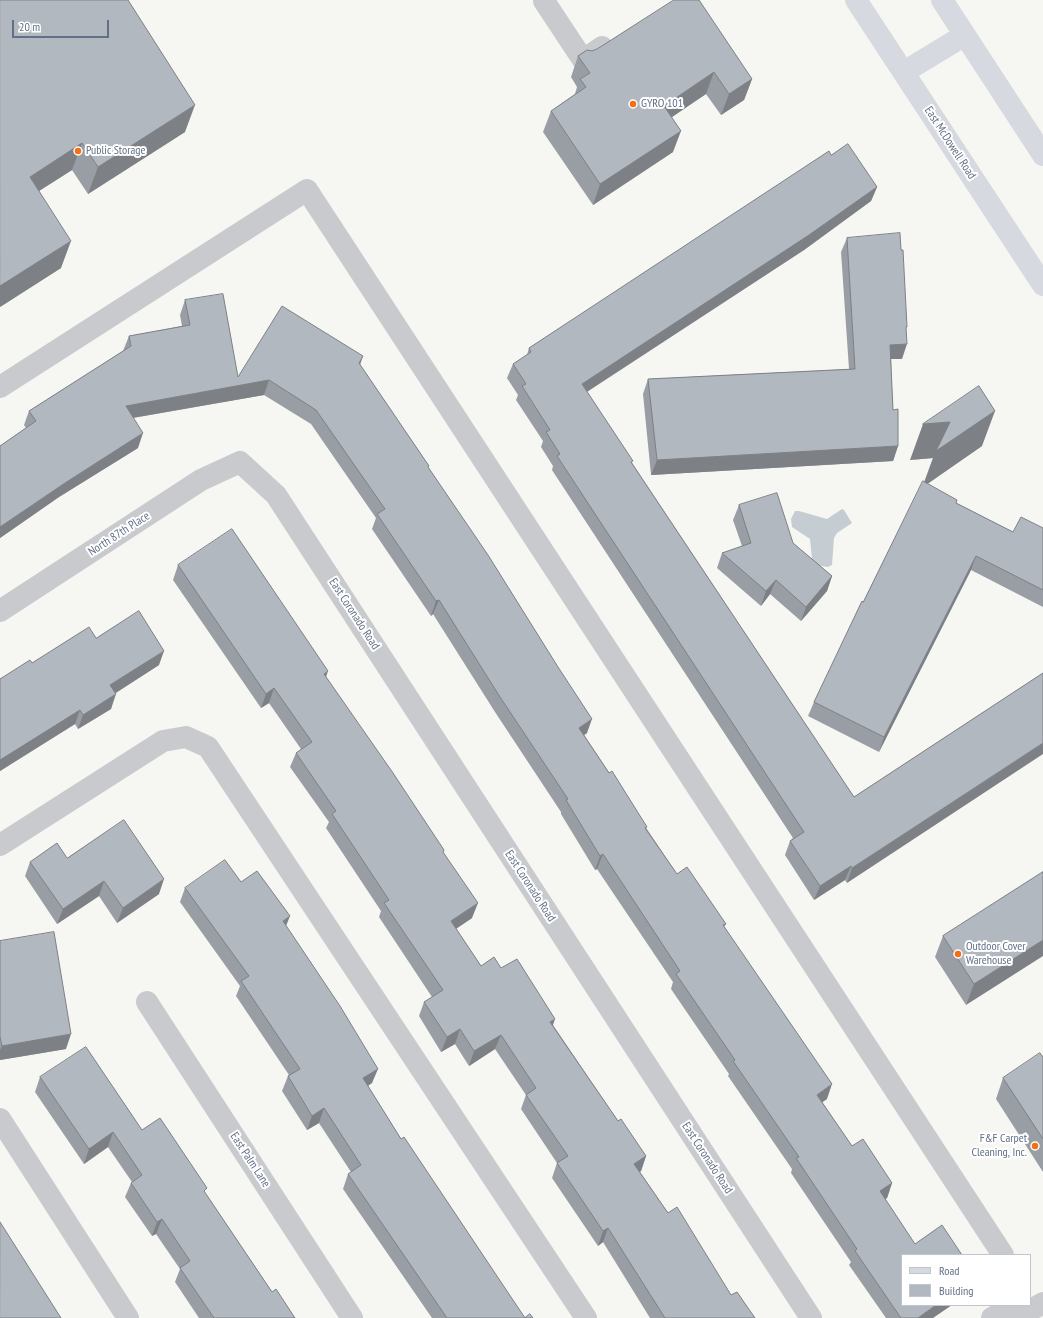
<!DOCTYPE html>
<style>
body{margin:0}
#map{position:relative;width:1043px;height:1318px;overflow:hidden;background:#f6f6f2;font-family:"PT Sans Narrow",sans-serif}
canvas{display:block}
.legend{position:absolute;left:901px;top:1254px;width:130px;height:52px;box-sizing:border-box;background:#fff;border:1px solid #c0c6cf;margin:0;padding:5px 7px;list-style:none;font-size:12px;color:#627086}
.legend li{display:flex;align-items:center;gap:8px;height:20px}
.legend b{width:20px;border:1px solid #c0c6cf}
.scale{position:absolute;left:12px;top:20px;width:97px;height:18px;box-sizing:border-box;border:2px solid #627086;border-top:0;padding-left:5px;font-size:12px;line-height:14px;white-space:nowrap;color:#627086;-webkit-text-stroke:3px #fff;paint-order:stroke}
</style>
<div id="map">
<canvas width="1043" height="1318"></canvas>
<ul class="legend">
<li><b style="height:5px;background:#d6d9df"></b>Road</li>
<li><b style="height:11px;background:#b2b8bf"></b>Building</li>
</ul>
<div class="scale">20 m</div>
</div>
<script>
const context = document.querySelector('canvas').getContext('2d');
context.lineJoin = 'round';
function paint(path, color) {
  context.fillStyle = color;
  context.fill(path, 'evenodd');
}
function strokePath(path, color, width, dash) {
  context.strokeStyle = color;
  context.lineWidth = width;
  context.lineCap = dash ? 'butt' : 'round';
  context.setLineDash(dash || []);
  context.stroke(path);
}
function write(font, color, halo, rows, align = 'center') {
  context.font = font + ' "PT Sans Narrow",sans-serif';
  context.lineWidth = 4;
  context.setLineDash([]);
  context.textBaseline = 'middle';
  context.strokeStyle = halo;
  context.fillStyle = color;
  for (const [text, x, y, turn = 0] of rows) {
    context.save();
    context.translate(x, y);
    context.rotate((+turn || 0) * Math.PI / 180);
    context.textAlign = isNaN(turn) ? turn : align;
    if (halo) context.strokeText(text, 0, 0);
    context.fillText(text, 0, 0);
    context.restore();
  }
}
paint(new Path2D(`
 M842,509l2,1 8,13 -15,10 -3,5 -2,27 -4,2 -12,-2 -4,-6 -2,-20 -18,-12 -1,-8 4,-8h4l28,8z`), '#c5cdd3');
strokePath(new Path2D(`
 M544,1l39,59 19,-13
 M0,387l307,-197 696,1065
 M0,611l201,-131 39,-18 36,33 535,823
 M0,845l163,-104 23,-4 22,10 378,571
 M147,1002l205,316
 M0,1119l128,199
 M992,1318l5,-3 27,-1 19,-11`), '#c8cace', 22);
strokePath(new Path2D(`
 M856,0l187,285
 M942,0l101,155
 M904,72l61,-37`), '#d6d9df', 22);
paint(new Path2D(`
 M0,0l185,132 -97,62 -16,-24 -33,21 22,77 -61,39z
 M587,50l165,29 -8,21 -23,15 -15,-21 -35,23 2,35 -80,53 -50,-73 8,-21 24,-17 2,-7 -6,-10 7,-21z
 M831,155l46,32 -6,14 -67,49 -217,142 45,71 222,334 189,-124 -196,210 -2,-3 -31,20 -29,-45 5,-14 3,-3 -241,-368 1,-4 -12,-19 2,-6 -27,-41 2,-5 -11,-17 6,-14 14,-9 2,-7z
 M847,238l59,91 -4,30h-11l2,51 5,36 -5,15 -242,14 -8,-81 5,-15 201,-10 -8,-117z
 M185,300l53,77 122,-12 69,101 -1,2 159,265 -3,2 93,139 49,50 -2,3 103,172 -5,3 30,44 40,37 -5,15 -2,1 48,119h-47l-37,-53 2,-3 -60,-89 1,-4 -64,-93 1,-2 -58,-85 2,-7 -76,-113 -2,1 -34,-56v-2l-66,-100 -62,-98 -2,2 -59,-87 4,-11 -65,-94 -47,-29 -131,23 5,30 -79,49 -59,41v-92l26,-18 -2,-3 5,-14 94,-60 6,-15 53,-10 -2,-11z
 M982,446l-55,38 29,19 57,29 30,-4v79l-72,-37 -92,182 -71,-36 6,-14 110,-220 9,-24 -23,2z
 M739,505l54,38 39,33 -5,15 -26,30 -31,-27 -9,12 -44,-38 5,-15 20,-7 -9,-26z
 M178,565l148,112 118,173 -1,3 29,65 -16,11 25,37 20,2 52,57 65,96 28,35 -5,15 -1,1 28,41 63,82 24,23h-105l-47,-76 -5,4 -46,-68 5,-15 -36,-54 5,-14 -31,-46 -26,17 -14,-22 -14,8 -22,-36 5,-14 8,-5 -53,-80 2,-6 -55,-83 3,-6 -39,-55 6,-14 5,-4 -32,-46 -8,5 -88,-128z
 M96,638l63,27 -44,28 -4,16 -33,20 -3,-5 -75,47v-92l32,-16z
 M67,858l92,36 -42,29 -18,-27 -42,28 -32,-48 5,-14z
 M1043,872l-77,133 -31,-48 8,-21z
 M241,882l45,44 86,157 -4,3 33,53 124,179h-93l-89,-129 5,-15 3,-2 -32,-49 -12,7 -25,-39 6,-15 1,-1 -53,-79 4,-10 -60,-84 5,-14z
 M0,941l66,108 -66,11z
 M1043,1057v115l-47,-73 7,-21z
 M40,1077l102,53 63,63 67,99 23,26h-96l-24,-36 5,-13 -24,-35 -4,2 -27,-39 6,-14 1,-1 -24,-35 -24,17 -49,-72z`), '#999ea4');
paint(new Path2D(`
 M714,72l-8,22 -50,34 8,-22z
 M752,79l-8,21 -23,15 8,-21z
 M195,105l-10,27 -97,62 10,-27z
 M681,131l-8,21 -80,53 7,-21z
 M82,143l-10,27 -52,33 10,-26z
 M877,187l-6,14 -67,49 -227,148 5,-14z
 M71,241l-10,27 -61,39v-21z
 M907,344l-5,15h-17l5,-14z
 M363,356l-5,15 1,-8z
 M269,380l-5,15 -144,25 6,-14z
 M995,411l-13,35 -59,41 10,-29 -23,2 13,-36z
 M143,433l-5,15 -79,49 -59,41v-11l65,-44z
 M898,446l-5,15 -242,14 6,-15z
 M976,556l-5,14 -92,182 5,-15z
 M832,576l-5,15 -26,30 5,-14z
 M776,580l-6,14 -9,12 5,-15z
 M439,600l-6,14 -2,2 5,-15z
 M164,651l-5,14 -54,35 5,-15z
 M328,671l-5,15 1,-12z
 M274,688l-5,15 -8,5 5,-14z
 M116,694l-5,15 -33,20 5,-14z
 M80,710l-5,14 -75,47v-11z
 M592,719l-5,14 -13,9 5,-14z
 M1043,743v11l-196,129 5,-15z
 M603,854l-6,15 -2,1 5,-14z
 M851,866l-6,14 -31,20 6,-14z
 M164,879l-5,15 -42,29 6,-15z
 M104,881l-5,15 -42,28 6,-15z
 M478,903l-6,15 -27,18 6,-15z
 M290,916l-6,15 -1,-10z
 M1043,940v16l-77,49 8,-21z
 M555,1019l-5,15v-12z
 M460,1029l-5,15 -14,8 6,-15z
 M71,1034l-5,15 -66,11v-10l2,-4z
 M501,1035l-6,14 -26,17 5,-15z
 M378,1069l-6,14 -15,9 6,-14z
 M832,1084l-5,15 -16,11 6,-15z
 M324,1108l-5,15 -12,7 5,-14z
 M113,1132l-5,15 -24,17 5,-15z
 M646,1156l-5,15 -12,8 5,-15z
 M892,1183l-5,15 -12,8 5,-15z
 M162,1219l-6,15 -4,2 5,-14z
 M608,1228l-5,14 -5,4 5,-15z
 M936,1305h16l-19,13h-15z`), '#7d8186');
const building = new Path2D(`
 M0,0h128l67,105 -97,62 -16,-24 -52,34 41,64 -71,45z
 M674,0h25l53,79 -23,15 -15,-22 -50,34 17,25 -81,53 -49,-73 35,-24 -6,-8 10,-6 -12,-17 9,-6 5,1 5,-2z
 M848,144l29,43 -68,48 -227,149 51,77 -2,1 223,335 189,-124v70l-191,125 -1,-2 -31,20 -30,-45 14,-9 -247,-376 3,-2 -14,-22 4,-2 -28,-44 4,-2 -13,-20 18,-12 -2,-4 300,-197 2,4z
 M900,233l1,17h2l4,77h-1l1,17 -17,1 3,65 5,-1v37l-241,14 -9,-81 207,-10 -8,-131z
 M223,294l15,83 44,-71 81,50 -4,7 70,103 -1,1 60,88 70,112 34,52 -13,9 30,45 3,-2 35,56 -2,1 32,46 10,-7 39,57 -3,1 109,159 -15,11 35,51 11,-7 29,44 -12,8 35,53 27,-19 20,30h-60v50h34l-18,13h-17l-46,-67 2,-2 -61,-91 3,-1 -66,-96 2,-1 -59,-86 4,-3 -77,-117 -3,2 -34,-56 2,-1 -68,-102 -61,-97 -3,1 -59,-87 8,-5 -69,-99 -47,-30 -143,26 17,27 -78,50 -65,44v-81l36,-25 -7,-10 102,-65 -2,-10 61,-11 -5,-25z
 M979,386l16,25 -59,40 14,-29 -27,2z
 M923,481l34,19 -1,3 57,29 8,-15 22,11v62l-67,-34 -92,181 -70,-35 48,-101 1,1z
 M777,493l16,50 39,33 -26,31 -30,-27 -10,11 -44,-38 29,-10 -12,-38z
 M232,529l96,142 -4,3 69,99 51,77 -1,2 35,51 -27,18 30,45 13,-9 7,11 16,-9 38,60 -5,3 68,99 3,-2 25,37 -12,8 34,49 9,-6 54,88 6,-3 18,26h-90l-57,-90 -5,3 -46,-68 11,-7 -42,-61 10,-7 -35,-53 -27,16 -14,-22 -13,8 -23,-35 19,-12 -59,-87 5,-3 -57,-86 4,-3 -40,-58 16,-11 -38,-54 -8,6 -88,-129z
 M139,611l25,40 -54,34 6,9 -33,21 -3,-5 -80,50v-81l30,-19 2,3 57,-36 7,11z
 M124,820l40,59 -41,29 -19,-27 -41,28 -33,-47 27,-19 10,15z
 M225,860l16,22 16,-11 33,45 -7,5 57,85 38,63 -15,9 38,61 3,-2 121,181h-78l-99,-144 13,-9 -37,-57 -12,8 -24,-40 12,-7 -59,-88 8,-5 -64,-88z
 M1043,872v68l-69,44 -31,-48z
 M54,932l17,102 -69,12 -2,-9v-96z
 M86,1047l56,83 18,-12 47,70 -3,3 68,101 4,-3 19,29h-81l-34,-50 10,-7 -28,-42 -5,3 -26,-39 11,-8 -29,-43 -24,17 -49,-72z
 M1040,1053l3,4v82l-40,-61z
 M0,1222l61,96h-61z
 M530,1314l3,4h-8z`);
paint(building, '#b2b8bf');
strokePath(building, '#7d8186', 1);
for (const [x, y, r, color] of [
 [633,104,4,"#f27017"],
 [78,151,4,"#f27017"],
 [958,954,4,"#f27017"],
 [1035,1146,4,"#f27017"]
]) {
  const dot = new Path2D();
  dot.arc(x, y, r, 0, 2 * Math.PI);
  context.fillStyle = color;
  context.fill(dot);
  strokePath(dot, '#fff', 1.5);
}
write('12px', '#627086', '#fff', [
 ["GYRO 101",641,104],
 ["Public Storage",86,151],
 ["Outdoor Cover",966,947],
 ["Warehouse",966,961],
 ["F&F Carpet",1027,1139,"right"],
 ["Cleaning, Inc.",1027,1153,"right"]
], 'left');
write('12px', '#627086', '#fff', [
 ["East McDowell Road",950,143,57],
 ["North 87th Place",119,534,-33],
 ["East Coronado Road",354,614,57],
 ["East Coronado Road",530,886,57],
 ["East Coronado Road",707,1158,57],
 ["East Palm Lane",250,1160,57]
]);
</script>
